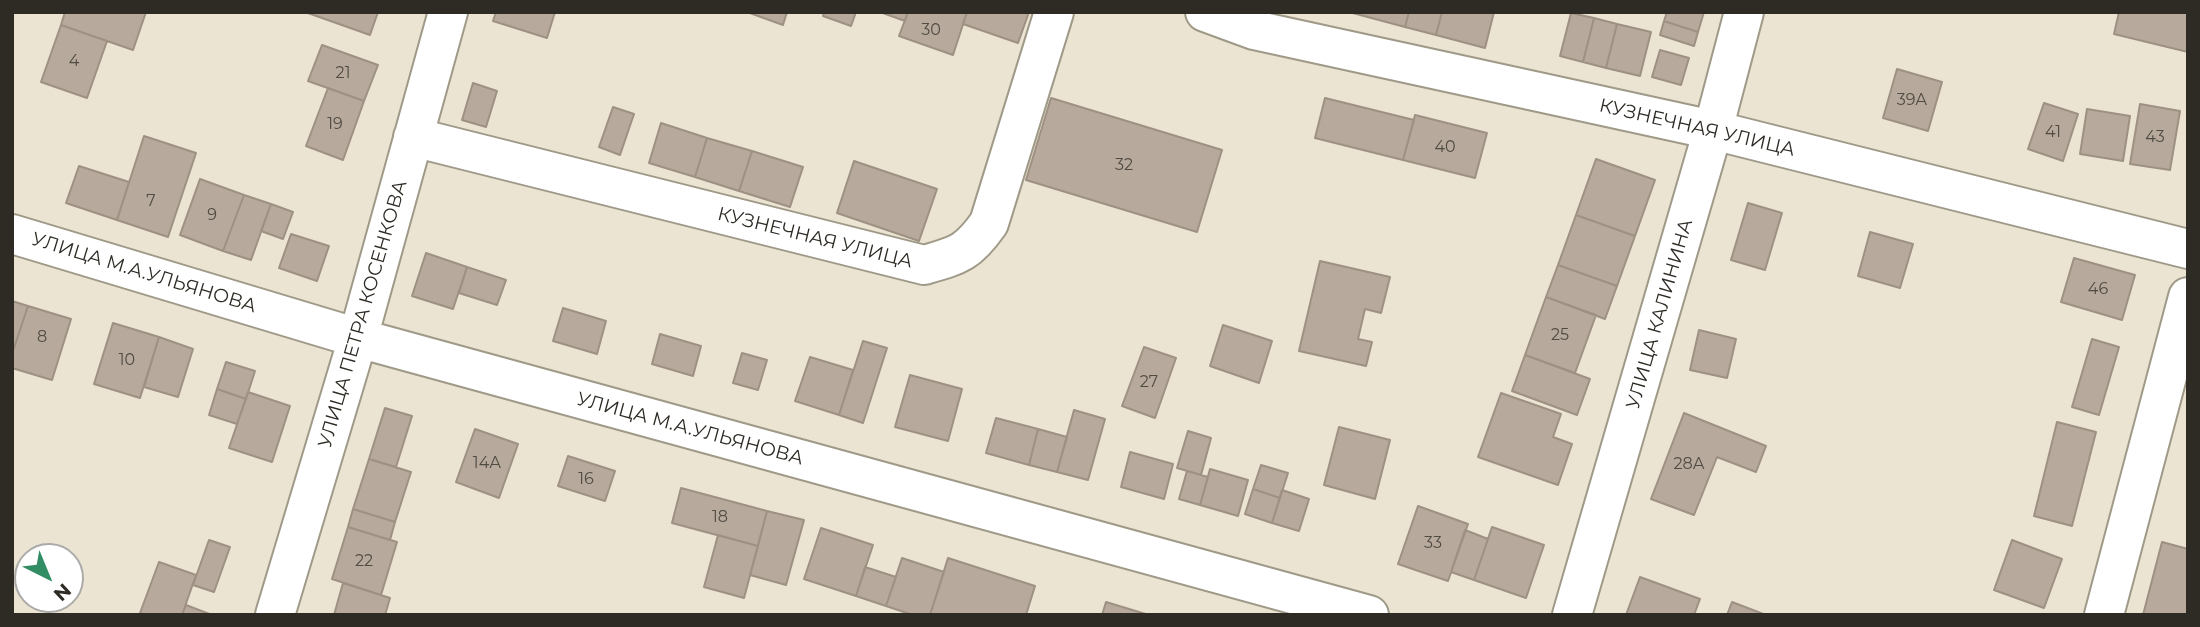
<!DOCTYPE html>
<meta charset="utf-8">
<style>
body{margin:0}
#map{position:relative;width:2200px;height:627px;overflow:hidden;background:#ebe4d2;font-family:Montserrat,sans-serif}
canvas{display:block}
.frame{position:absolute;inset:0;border:14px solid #2e2b25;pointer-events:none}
.north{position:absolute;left:14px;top:543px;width:70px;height:70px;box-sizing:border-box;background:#fff;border:2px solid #abaaa8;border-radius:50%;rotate:137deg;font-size:19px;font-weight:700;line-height:28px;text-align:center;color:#2e2b25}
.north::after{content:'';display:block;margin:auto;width:24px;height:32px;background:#338d64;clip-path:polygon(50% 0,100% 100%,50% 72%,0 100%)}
</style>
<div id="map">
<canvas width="2200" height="627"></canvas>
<div class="frame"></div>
<div class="north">N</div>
</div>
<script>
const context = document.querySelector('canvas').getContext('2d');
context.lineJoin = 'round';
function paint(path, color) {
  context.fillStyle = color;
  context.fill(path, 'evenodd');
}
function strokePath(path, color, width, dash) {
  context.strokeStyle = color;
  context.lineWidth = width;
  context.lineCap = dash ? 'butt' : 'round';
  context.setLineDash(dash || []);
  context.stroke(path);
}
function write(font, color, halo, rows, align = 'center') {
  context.font = font + ' Montserrat,sans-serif';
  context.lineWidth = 5;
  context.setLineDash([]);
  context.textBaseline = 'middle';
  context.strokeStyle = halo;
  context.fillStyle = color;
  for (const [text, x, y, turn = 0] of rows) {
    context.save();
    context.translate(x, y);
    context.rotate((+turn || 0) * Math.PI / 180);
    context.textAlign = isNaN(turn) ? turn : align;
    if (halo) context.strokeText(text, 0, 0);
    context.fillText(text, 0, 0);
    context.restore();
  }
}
const building = new Path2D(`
 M65,12h81l-13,38 -72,-25z
 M305,12h73l-8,23z
 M496,12h59l-8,26 -54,-17z
 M747,12h40l-4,13z
 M824,12h32l-5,14 -28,-10z
 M880,12h28l-3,9z
 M908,12h59l-14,43 -54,-19z
 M967,12h62l-11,31 -55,-19z
 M1349,12h60l-4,15z
 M1409,12h33l-6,23 -31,-8z
 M1442,12h52l-9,36 -49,-13z
 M1667,12h37l-6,20 -34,-11z
 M2119,12h69v40l-74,-18z
 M1571,13l23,5 -11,44 -23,-6z
 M1594,18l23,6 -11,44 -23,-6z
 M1664,21l34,11 -4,14 -34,-11z
 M1617,24l34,8 -11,44 -34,-8z
 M61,25l46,16 -20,57 -46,-16z
 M322,45l56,20 -14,36 -56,-20z
 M1660,50l29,8 -8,27 -29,-8z
 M1897,69l45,13 -14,49 -45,-13z
 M473,83l24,8 -11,36 -24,-7z
 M328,88l36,13 -21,59 -37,-14z
 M1051,98l171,52 -25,82 -171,-52z
 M1325,98l89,22 -11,40 -88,-22z
 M2044,103l34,11 -15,47 -35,-12z
 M2140,104l40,7 -10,59 -40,-6z
 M613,107l21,7 -14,41 -21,-8z
 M2087,109l43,7 -7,45 -43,-7z
 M1415,115l72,18 -12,45 -72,-18z
 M661,123l46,15 -12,39 -46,-14z
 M144,136l52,17 -28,84 -51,-17z
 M707,138l45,13 -13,40 -44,-14z
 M752,151l51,16 -13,40 -51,-16z
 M1596,159l59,21 -20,56 -59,-21z
 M854,161l83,28 -18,52 -82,-28z
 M79,166l50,16 -12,38 -51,-17z
 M200,179l44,16 -21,56 -43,-16z
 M244,195l27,9 -20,56 -28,-9z
 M1748,203l34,10 -17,57 -34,-10z
 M271,204l22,8 -10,27 -22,-8z
 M1576,215l59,21 -18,50 -59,-21z
 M1870,232l43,12 -13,44 -42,-12z
 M291,234l38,12 -12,35 -38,-13z
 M426,253l41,14 -14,42 -41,-13z
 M2074,258l61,17 -13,45 -61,-18z
 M1320,261l70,16 -9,36 -16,-4 -7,30 14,3 -6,24 -67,-15z
 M1558,265l59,21 -12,33 -59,-22z
 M467,267l39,13 -9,25 -38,-12z
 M1546,297l50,18 -21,58 -50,-18z
 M12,301l16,5 -16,48z
 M28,306l43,13 -19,61 -40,-12v-14z
 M563,308l43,13 -9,33 -44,-13z
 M113,323l46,14 -19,61 -46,-14z
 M1223,325l49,16 -13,42 -49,-17z
 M1699,330l37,9 -9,39 -37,-8z
 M660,334l41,12 -8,30 -41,-12z
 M159,337l34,12 -15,48 -34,-10z
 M2092,339l27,8 -20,68 -27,-8z
 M863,341l24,7 -24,75 -24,-8z
 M1144,347l32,11 -21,60 -33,-12z
 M742,353l25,7 -9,30 -25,-7z
 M1525,355l65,24 -13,36 -65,-24z
 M810,357l43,13 -14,45 -44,-14z
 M226,362l29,9 -9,28 -29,-10z
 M910,375l52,14 -14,52 -53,-14z
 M217,389l29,10 -9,25 -28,-9z
 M248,392l42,14 -18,56 -43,-14z
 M1501,393l60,21 -8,23 19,7 -14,41 -80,-28z
 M385,408l27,8 -16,51 -27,-8z
 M1074,410l31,9 -17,61 -31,-8z
 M1684,413l82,33 -10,26 -39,-15 -23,58 -43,-16z
 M996,418l42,11 -9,36 -43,-12z
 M2057,422l39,10 -24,94 -38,-10z
 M1339,427l51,13 -15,59 -51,-14z
 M475,429l43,15 -19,54 -43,-16z
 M1038,429l29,8 -10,35 -28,-7z
 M1188,431l23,7 -10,37 -24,-7z
 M1130,452l43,12 -9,35 -43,-12z
 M568,456l47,15 -10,30 -47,-15z
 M369,459l42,13 -16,50 -42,-13z
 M1261,465l27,8 -8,25 -27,-9z
 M1210,469l38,11 -10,36 -38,-11z
 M1187,471l21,6 -8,28 -21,-6z
 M681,488l86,23 -9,35 -86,-23z
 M1253,489l27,9 -8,25 -27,-9z
 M1282,490l27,9 -10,32 -27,-8z
 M1418,506l50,18 -20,57 -50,-17z
 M353,509l42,13 -5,18 -42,-13z
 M767,511l37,9 -18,65 -36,-10z
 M348,527l49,15 -16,53 -49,-16z
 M1492,527l52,18 -18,53 -52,-18z
 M821,528l52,17 -17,51 -52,-17z
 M1465,530l23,9 -14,41 -23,-8z
 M718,535l40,11 -14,52 -40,-11z
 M209,540l21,7 -16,45 -21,-7z
 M2012,540l50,19 -18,49 -50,-18z
 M2162,542l26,7v66h-45z
 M902,558l42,14 -14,43h-17l-27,-9z
 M948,558l87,28 -9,29h-96z
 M159,562l37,13 -14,40h-36l-6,-2z
 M865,567l31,10 -10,29 -30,-10z
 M1640,577l60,22 -6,16h-68z
 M343,583l47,15 -5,17h-51z
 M1106,602l43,13h-47z
 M1732,602l34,13h-39z
 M186,605l26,10h-30z`);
paint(building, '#b7aa9c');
strokePath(building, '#9e9183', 2);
const minor = new Path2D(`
 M1205,12l49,18 459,100 475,119
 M413,137l511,128c35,-10 44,-12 65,-42l65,-211
 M12,234l346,104 1011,277
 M275,615l83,-277 90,-326
 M1572,615l141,-485 31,-118
 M2104,615l84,-318`);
strokePath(minor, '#9f9988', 42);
strokePath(minor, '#fff', 38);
write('16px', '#504b43', null, [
 ["30",931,30],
 ["4",74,61],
 ["21",343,73],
 ["39А",1912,100],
 ["19",335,124],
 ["41",2053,132],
 ["43",2155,137],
 ["40",1445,147],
 ["32",1124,165],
 ["7",151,201],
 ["9",212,215],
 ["46",2098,289],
 ["25",1560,335],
 ["8",42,337],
 ["10",127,360],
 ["27",1149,382],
 ["14А",487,463],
 ["28А",1689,464],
 ["16",586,479],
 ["18",720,517],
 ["33",1433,543],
 ["22",364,561]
]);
write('19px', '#2e2b25', '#fff', [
 ["КУЗНЕЧНАЯ УЛИЦА",1697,128,13],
 ["КУЗНЕЧНАЯ УЛИЦА",815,238,14],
 ["УЛИЦА М.А.УЛЬЯНОВА",144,273,17],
 ["УЛИЦА ПЕТРА КОСЕНКОВА",363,314,-74],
 ["УЛИЦА КАЛИНИНА",1660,314,-74],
 ["УЛИЦА М.А.УЛЬЯНОВА",690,429,15]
]);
</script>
